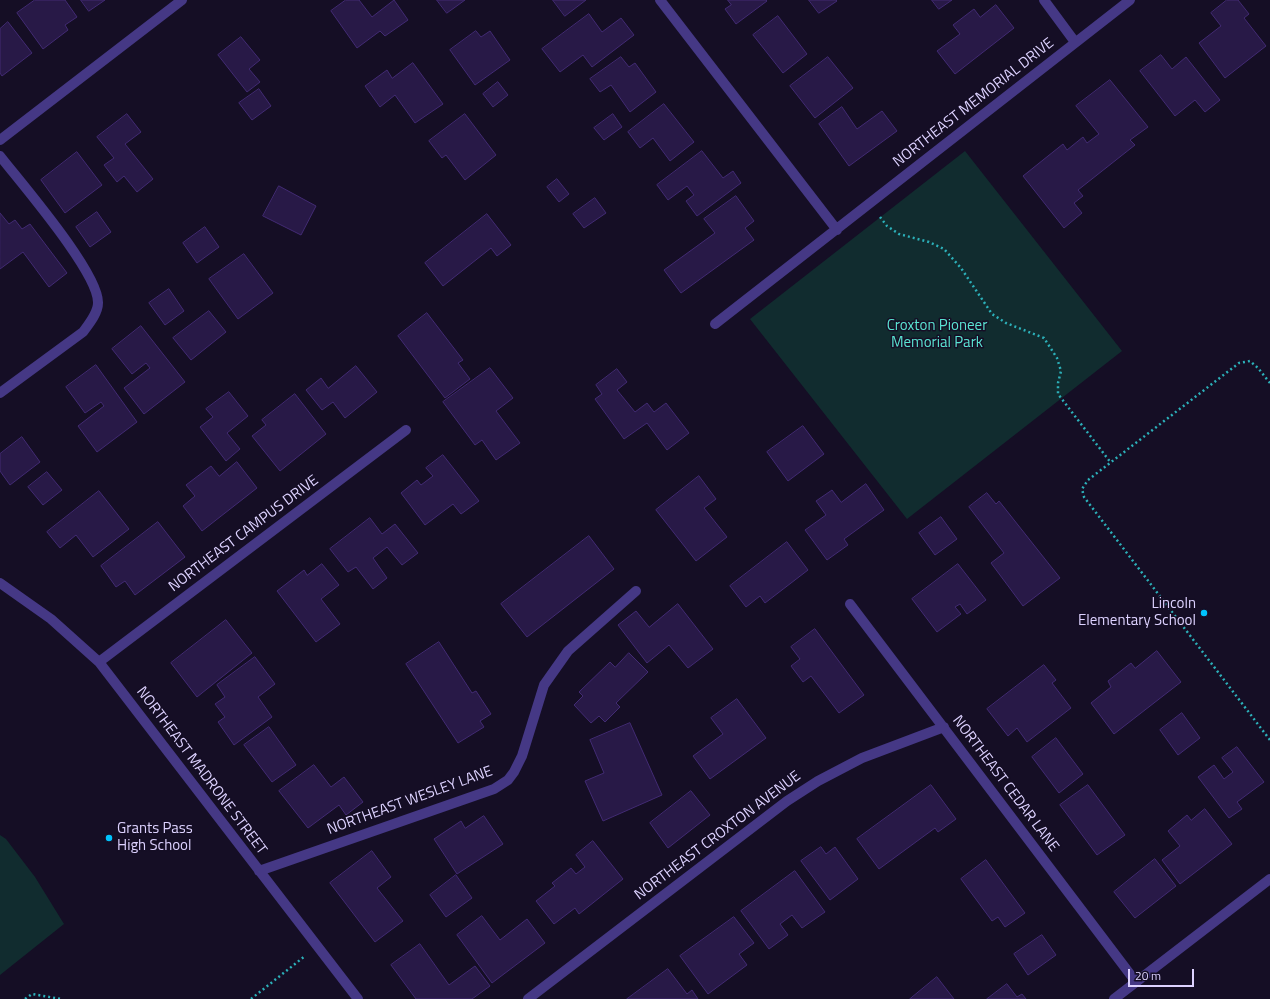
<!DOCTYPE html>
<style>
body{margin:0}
#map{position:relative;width:1270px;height:999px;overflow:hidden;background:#150e25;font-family:"Titillium Web",sans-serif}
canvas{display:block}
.scale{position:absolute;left:1128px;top:969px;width:66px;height:18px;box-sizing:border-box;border:2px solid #ddd2ff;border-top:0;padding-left:5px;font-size:12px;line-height:14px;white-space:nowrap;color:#ddd2ff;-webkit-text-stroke:3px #150e25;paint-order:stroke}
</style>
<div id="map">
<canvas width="1270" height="999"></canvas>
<div class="scale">20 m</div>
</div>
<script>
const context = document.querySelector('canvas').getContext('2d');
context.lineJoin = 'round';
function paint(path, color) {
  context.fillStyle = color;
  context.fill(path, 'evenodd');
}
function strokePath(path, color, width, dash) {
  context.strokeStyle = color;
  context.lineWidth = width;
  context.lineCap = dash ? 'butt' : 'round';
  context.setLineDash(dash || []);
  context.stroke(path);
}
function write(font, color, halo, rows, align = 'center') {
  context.font = font + ' "Titillium Web",sans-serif';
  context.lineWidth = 3;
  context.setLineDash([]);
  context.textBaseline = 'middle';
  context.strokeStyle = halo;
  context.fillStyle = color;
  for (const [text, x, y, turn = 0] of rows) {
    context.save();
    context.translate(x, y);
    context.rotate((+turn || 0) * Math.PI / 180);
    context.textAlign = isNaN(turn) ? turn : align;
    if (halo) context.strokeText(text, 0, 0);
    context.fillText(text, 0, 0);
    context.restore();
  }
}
paint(new Path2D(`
 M965,151l157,200 -215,168 -157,-200z
 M0,835l6,4 29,38 29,47 -64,51z`), '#112c2f');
const building = new Path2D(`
 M35,0h30l12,17 -12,8 3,5 -25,19 -26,-36z
 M81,0h24l-16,11z
 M346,0h13l13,17 22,-17 14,20 -23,16 -5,-5 -23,17 -26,-37z
 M437,0h28l-18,13z
 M553,0h33l-21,16z
 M728,0h38l1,1 -31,23 -11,-15 6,-4z
 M809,0h27l1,1 -18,12z
 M932,0h20l-13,9z
 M1227,0h11l11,14 -5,4 22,28 -41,32 -26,-35 22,-17 -10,-13z
 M996,5l18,23 -59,46 -18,-23 23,-17 -7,-9 21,-16 6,8z
 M589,14l13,18 19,-14 13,17 -42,32 -9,-12 -23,17 -18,-23z
 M778,16l29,38 -24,19 -30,-38z
 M8,22l24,31 -30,23 -2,-3v-44z
 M476,31l5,6 9,-6 20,29 -35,25 -25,-35z
 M241,37l19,23 -11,9 11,13 -13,10 -29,-37z
 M1161,55l11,14 14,-12 34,43 -15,12 -10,-12 -20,16 -35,-45z
 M621,57l8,10 6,-4 21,29 -26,20 -19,-27 -11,7 -10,-13z
 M828,57l25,31 -38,30 -25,-32z
 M413,63l30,41 -28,19 -20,-28 -15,12 -15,-21 22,-16 5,8z
 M1110,80l38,47 -18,13 5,5 -57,45 5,6 -9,7 8,10 -18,15 -41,-52 40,-32 4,6 16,-13 4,6 12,-9 -23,-28z
 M498,82l10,13 -15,12 -10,-13z
 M259,89l12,17 -19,14 -13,-17z
 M664,104l30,38 -24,19 -17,-23 -13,10 -12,-16z
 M842,107l15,22 25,-18 15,20 -48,35 -30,-42z
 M127,114l14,18 -16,12 28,35 -16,13 -13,-16 -7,6 -13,-17 10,-7 -17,-21z
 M465,114l31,41 -31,25 -19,-25 -4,3 -13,-17z
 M613,114l9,13 -18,13 -10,-12z
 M702,151l21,27 10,-7 8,12 -44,33 -11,-15 8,-6 -7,-9 -19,14 -11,-15z
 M77,152l25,33 -37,28 -24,-33z
 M557,179l12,15 -10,8 -12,-15z
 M279,186l37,20 -15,29 -38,-19z
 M736,196l18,25 -9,7 9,12 -73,53 -17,-23 51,-37 -11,-14z
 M595,198l11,15 -22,15 -11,-14z
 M97,212l14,20 -21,15 -14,-20z
 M0,213l9,11 6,-4 7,9 8,-5 37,49 -18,14 -26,-35 -23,17z
 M487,214l24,31 -14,11 -6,-8 -48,38 -18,-23z
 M205,227l14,20 -22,16 -14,-20z
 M244,254l29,39 -35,26 -29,-40z
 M169,289l15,22 -19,14 -16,-22z
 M209,311l17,21 -35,28 -18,-22z
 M427,313l36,47 -5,3 12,16 -25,19 -47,-62z
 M141,326l44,56 -41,32 -20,-26 26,-20 -4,-5 -14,11 -20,-25z
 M96,365l41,57 -40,30 -19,-26 26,-20 -3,-4 -16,11 -19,-26z
 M356,366l21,26 -32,26 -12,-16 -11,8 -16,-20 15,-12 7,10z
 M490,368l23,30 -17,13 24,32 -24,17 -14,-20 -7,5 -32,-43z
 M617,369l10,13 -10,8 18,22 12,-9 7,9 12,-9 23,30 -22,17 -20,-27 -23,16 -29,-40 7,-5 -6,-9z
 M229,392l19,24 -21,17 13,16 -14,12 -26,-34 13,-10 -7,-8z
 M295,394l31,40 -46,37 -28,-35 14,-11 -4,-5z
 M803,426l21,28 -36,27 -21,-29z
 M22,437l18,25 -30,23 -10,-14v-17z
 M443,455l36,46 -18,13 -8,-10 -28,21 -24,-32 16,-13 4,5 12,-9 -7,-8z
 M237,462l20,26 -55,43 -19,-25 12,-10 -9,-11 25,-19 8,10z
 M47,472l15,18 -19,15 -15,-18z
 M699,476l17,23 -12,9 23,29 -31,24 -40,-51z
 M866,484l18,26 -40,29 4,6 -21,15 -22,-30 21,-15 -10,-14 16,-11 9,12z
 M99,491l30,38 -36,28 -17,-22 -16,13 -13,-16z
 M987,493l9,11 3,-3 61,77 -37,28 -32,-43 13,-10 -35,-46z
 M941,517l16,22 -22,16 -16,-22z
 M370,518l12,16 13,-10 23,29 -16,12 -15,-18 -14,11 14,20 -14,11 -17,-22 -8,5 -18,-23z
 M158,522l27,35 -50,38 -10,-14 -9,6 -15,-21z
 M589,536l25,33 -87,68 -26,-33z
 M787,542l21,28 -43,33 -5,-7 -14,11 -16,-21z
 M322,564l17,21 -18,14 19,25 -24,18 -39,-51 27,-21 3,5z
 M958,564l28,36 -19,14 -7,-10 -5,3 6,7 -24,18 -25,-33z
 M678,604l35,45 -25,19 -19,-23 -22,18 -29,-38 18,-14 13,16z
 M226,620l26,33 -55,44 -26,-34z
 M815,629l49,66 -25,18 -28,-37 -8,6 -12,-16 9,-7 -9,-12z
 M439,642l33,51 4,-2 15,23 -11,7 4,6 -26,16 -52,-79z
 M1157,651l24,31 -67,52 -23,-31 20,-16 -3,-6 23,-18 4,5z
 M629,653l19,19 -32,31 4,4 -15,15 -6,-6 -8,7 -17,-18 9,-9 -4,-4 31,-30 5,5z
 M255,657l20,27 -17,13 14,20 -38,28 -16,-23 7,-5 -10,-13 10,-7 -8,-12z
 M1044,665l12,15 -4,3 19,25 -44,34 -10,-14 -9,8 -21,-27z
 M737,699l29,39 -56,41 -17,-23 30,-22 -12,-16z
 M1182,713l18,25 -22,17 -18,-25z
 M630,723l32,72 -59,26 -18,-40 19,-8 -14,-33z
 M269,727l27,38 -24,17 -28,-37z
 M1056,738l27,36 -24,19 -27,-36z
 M1237,747l27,35 -27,20 5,7 -13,9 -31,-41 16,-12 10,14 9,-7 -11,-14z
 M314,765l17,22 13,-10 19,25 -17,13 -7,-10 -31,23 -29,-37z
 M931,785l25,34 -18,13 -3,-4 -56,41 -22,-30z
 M1088,785l37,50 -28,20 -37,-50z
 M691,791l19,24 -42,33 -18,-25z
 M1205,809l27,35 -52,40 -18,-24 18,-14 -12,-15 19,-16 4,5z
 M484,816l19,28 -46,30 -23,-35 27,-18 4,7z
 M593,841l30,38 -44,35 -4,-6 -21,16 -18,-23 19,-15 -3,-3 19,-15 5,6 9,-7 -9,-12z
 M821,847l5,7 9,-7 23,32 -28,21 -29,-39z
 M372,851l19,26 -14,11 26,33 -28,21 -45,-59z
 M1155,859l21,27 -41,32 -21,-26z
 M986,860l39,53 -20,14 -7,-10 -6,4 -31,-42z
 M795,871l30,41 -23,16 -10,-13 -12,9 8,11 -19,14 -28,-38z
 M456,875l16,23 -26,19 -16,-22z
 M482,916l18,24 27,-21 18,24 -53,40 -35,-48z
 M734,917l20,26 -15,11 8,11 -39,29 -28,-38z
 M1042,935l14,20 -28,20 -14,-21z
 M420,944l29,41 26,-19 15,20 -18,13h-56l-25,-34z
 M668,969l19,25 5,-4 6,9h-71z
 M937,977l17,22h-44z
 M1007,984l10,13 5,-3 4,5h-39z`);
paint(building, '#281947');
strokePath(building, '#422b73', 1);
strokePath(new Path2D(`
 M880,217l7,9 12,8 30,8 15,7 17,19 31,46 14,9 38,15 13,20 4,13 -3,12v11l53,69
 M1270,383l-12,-15 -8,-7 -11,2 -151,117 -6,9 2,8 186,243
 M25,999l7,-5 29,5
 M251,999l54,-43`), '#2cb0b9', 2.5, [2, 3]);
strokePath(new Path2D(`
 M0,156c21,27 99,117 98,147 0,10 -9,21 -15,29l-83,61`), '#453885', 10);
strokePath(new Path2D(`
 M660,0l177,230
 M1044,0l31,42
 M715,324l415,-324
 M0,583l51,36 48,43 259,337
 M850,604l286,378
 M99,662l307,-232
 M259,871l235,-82 14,-9 6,-8 8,-16 22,-71 24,-34 68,-60
 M528,999l259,-198 31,-20 44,-23 82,-31`), '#453885', 10);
strokePath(new Path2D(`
 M0,140l182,-140
 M1114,999l156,-120`), '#453885', 10);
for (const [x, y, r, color] of [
 [1204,613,4,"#00c3fd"],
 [109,838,4,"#00c3fd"]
]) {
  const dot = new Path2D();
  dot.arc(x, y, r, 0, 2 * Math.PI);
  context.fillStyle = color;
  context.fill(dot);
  strokePath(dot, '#150e25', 1.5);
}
write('15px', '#ddd2ff', '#150e25', [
 ["NORTHEAST MEMORIAL DRIVE",974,103,-38],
 ["NORTHEAST CAMPUS DRIVE",244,534,-37],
 ["NORTHEAST MADRONE STREET",201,771,53],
 ["NORTHEAST CEDAR LANE",1005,784,53],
 ["NORTHEAST WESLEY LANE",410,801,-20],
 ["NORTHEAST CROXTON AVENUE",718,836,-37]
]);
write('15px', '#5ae3d2', '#150e25', [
 ["Croxton Pioneer",937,326],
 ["Memorial Park",937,343]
]);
write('15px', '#ddd2ff', '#150e25', [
 ["Lincoln",1196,604],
 ["Elementary School",1196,621],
 ["Grants Pass",117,829,"left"],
 ["High School",117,846,"left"]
], 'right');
</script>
